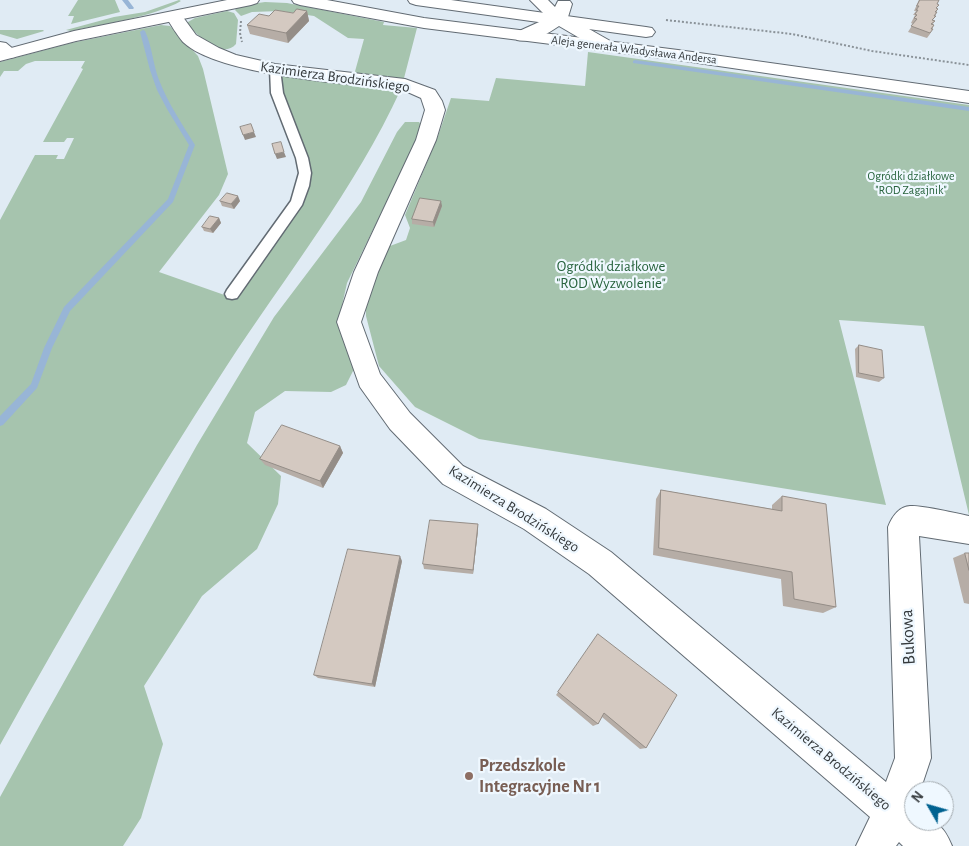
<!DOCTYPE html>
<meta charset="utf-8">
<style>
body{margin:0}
#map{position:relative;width:969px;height:846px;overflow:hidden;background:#e0ebf4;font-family:"Alegreya Sans",sans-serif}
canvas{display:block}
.north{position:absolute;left:904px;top:781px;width:50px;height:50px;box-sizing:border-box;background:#eff8ff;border:1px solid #a5acb1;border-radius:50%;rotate:308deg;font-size:14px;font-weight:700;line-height:20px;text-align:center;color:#353a3d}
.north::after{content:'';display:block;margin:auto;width:18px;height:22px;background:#006291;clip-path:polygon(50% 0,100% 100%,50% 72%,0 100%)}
</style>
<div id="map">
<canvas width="969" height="846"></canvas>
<div class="north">N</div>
</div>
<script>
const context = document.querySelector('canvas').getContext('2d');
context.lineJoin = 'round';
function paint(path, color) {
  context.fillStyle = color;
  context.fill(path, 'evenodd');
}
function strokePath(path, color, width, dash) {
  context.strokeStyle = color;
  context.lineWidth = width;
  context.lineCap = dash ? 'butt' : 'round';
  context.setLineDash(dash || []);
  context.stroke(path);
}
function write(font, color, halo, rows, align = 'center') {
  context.font = font + ' "Alegreya Sans",sans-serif';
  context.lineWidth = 4.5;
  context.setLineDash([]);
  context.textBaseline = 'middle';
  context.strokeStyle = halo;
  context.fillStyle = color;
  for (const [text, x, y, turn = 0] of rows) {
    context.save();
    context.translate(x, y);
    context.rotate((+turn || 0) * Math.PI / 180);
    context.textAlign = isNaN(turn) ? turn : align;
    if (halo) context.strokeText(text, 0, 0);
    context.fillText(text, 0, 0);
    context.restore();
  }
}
paint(new Path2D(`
 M78,0h37l5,12 -49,12 3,-8h-6z
 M179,0l2,1c-28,16 -78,23 -110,30l-5,-1 48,-13 31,-5z
 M265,2l22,1 97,19 -1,3 34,3 -14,54 -49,-7 10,-36 -16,-1 -34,-22 -34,-5 -28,1 -11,4 -6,-6 3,-4z
 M227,11l7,2 4,7 -2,24c-14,16 -38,-8 -48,-19v-3l7,-4z
 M161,25l9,1 28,30 5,13 25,105 -9,21 -60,77 74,26 74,-111 -27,-110 3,-4 118,16c-46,100 -115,186 -175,278 -80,123 -155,250 -226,378v-525l35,-65h23l-2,4h8l10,-21h-7l-3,4h-21l40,-73 -2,-1 4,-7h-50l-9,3 -8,7h-14l-4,6v-15l71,-19z
 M0,30h43l1,1 -27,8 -17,-5z
 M588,52l381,53v410l-45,-189 -85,-6 47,185 -407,-66 -64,-32 -36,-41 -13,-50v-12l19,-54 5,-4 16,-6 4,-12 -5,-13 33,-79 13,-38 38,3 7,-23 89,8z
 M405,122h14l4,5 -76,156 -8,36 16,48 -9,18 -15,7 -46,-1 -30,21 -8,31 34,33 -3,28 -21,45 -55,47 -58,90 19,58 -22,74 -18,28h-123v-49l42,-76 155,-276 77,-128 87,-115 36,-70z`), '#a6c4ae');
paint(new Path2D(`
 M122,0h6l6,8 -1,1h-4z
 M143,30l2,1c7,15 8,33 14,49 9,23 23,44 36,65l-22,57 -103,109 -18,37 -15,40 -34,37 -3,1v-10l31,-32 13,-36 20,-41 104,-108 21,-54 -22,-36 -10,-19 -7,-20 -10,-38z
 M635,60l334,47v4l-336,-48v-2z`), '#98b5d6');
const lane = new Path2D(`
 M275,66l5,3 3,24 25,65 3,15 -2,13 -7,19 -65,93 -5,1 -5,-1 -2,-4 2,-4 64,-89 8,-28 -3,-15 -25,-65 -1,-24z`);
const street = new Path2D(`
 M530,0h18l7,7 3,-6h12l2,3 -4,13 44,25 3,4 -3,4 -6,1 -6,-1 -41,-24c-11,8 -29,17 -42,14l-3,-4 3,-4 31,-14z
 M174,12l6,1 16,22 23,13 17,7 39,9 130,15 30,11 7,11 3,9 -9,30 -58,132 -17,50 19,52 30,39 53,53 83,43 65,43 275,230 9,-24 -7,-231c4,-10 10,-20 22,-21 10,-1 46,7 59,10v28l-50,-8 12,222 -11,33h-6v30c23,0 29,3 38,25h-49l-4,-4 -3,4h-40l14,-29 -281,-243 -65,-45 -81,-45 -53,-55 -30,-42 -23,-65 17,-50 62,-132 9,-30 -4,-12 -18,-8c-50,-6 -185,-14 -220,-48 -6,-7 -12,-17 -17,-25l2,-4z
 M0,42l6,1 12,10 -3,4 -6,1 -9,-3z`);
const secondary = new Path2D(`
 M227,0h32l-2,3 -6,2 -175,36 -76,20v-10l74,-20z
 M292,0h35l97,18 254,32 291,41v12l-291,-43 -254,-32 -124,-23 -6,-2z
 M408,0h43l195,27 6,1 3,4 -3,4 -6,1 -230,-32 -6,-2z`);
strokePath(lane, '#626b73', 3);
strokePath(street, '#626b73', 2);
strokePath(secondary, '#626b73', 2);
strokePath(new Path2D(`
 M666,20l126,14 80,17 97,14
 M241,21l-1,12 2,9`), '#8a9298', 2, [2, 2]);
paint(lane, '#fff');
paint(street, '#fff');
paint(secondary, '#fff');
paint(new Path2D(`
 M919,0h20l-2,4v4l1,1 -2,3h1l-4,8 2,1 -3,4h2l-4,9 -3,4 -19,-6 5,-8 -2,-1 4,-8h-2l3,-4h-2z
 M307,11l2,10 -21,22 -38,-9 -3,-9 22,-9z
 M220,201h20l-6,8 -12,-3z
 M442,206l-8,21 -22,-3v-5z
 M219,218l2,5 -8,10 -9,-2 -2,-4z
 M859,345l25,33 -5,4 -23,-5 -1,-28z
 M340,446l3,7 -20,35 -58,-23 -5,-6z
 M661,490l111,19v-4l10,-9 54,111 -13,6 -40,-7 -2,-27 -128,-24 3,-56z
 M478,524v6l-5,44 -49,-5 -1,-5z
 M965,553h4v51l-5,-1 -11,-45z
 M402,561l-27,126 -57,-9 -4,-3z
 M598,634l48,114 -6,1 -38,-32 -4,7 -5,2 -37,-31z`), '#b6ada6');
paint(new Path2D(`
 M307,11l2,10 -21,22 -2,-10z
 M254,132l2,5 -11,3 -2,-5z
 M284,152l2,5 -9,2 -2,-5z
 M238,196l2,5 -6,8 -3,-5z
 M441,201l1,5 -8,21 -1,-5z
 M219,218l2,5 -8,10 -3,-4z
 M340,446l3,7 -20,35 -3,-7z
 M478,524v6l-5,44v-4z
 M400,556l2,5 -27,126 -3,-3z`), '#948d87');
const building = new Path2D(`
 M920,0h19l-2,4 2,1 -3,3 2,1 -3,3h2l-3,4h2l-4,4 3,1 -4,3 3,1 -3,4h2l-3,4 -19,-7 6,-7 -3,-1 3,-3 -2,-1 3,-4h-2l3,-4h-2z
 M297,9l10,2 -21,22 -39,-8 12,-11 10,2 6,-6 18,3z
 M251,124l3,8 -11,3 -3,-8z
 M281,142l3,10 -9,2 -3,-10z
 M227,193l11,3 -7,8 -11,-3z
 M420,198l21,3 -8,21 -21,-3z
 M210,216l9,2 -9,11 -8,-2z
 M859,345l23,5 2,28 -25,-5z
 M282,425l58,21 -20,35 -60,-22z
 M661,490l121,21v-15l44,8 10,103 -42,-8 -2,-27 -133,-24z
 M430,520l48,4 -5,46 -50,-6z
 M348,549l52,7 -28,128 -58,-9z
 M965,553h4v17z
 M598,634l79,61 -31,53 -42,-35 -6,11 -40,-32z`);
paint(building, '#d4c9c1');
strokePath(building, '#948d87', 1);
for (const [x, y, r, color] of [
 [469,776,5,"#8d6e63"]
]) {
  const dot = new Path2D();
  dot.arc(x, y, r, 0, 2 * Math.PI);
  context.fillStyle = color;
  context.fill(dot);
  strokePath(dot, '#eff8ff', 2);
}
write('12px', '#353a3d', '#eff8ff', [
 ["Aleja generała Władysława Andersa",634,50,7]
]);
write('12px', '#27633d', '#eff8ff', [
 ["Ogródki działkowe",911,176],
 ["\"ROD Zagajnik\"",911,190]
]);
write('15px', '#353a3d', '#eff8ff', [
 ["Kazimierza Brodzińskiego",335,77,8],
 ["Kazimierza Brodzińskiego",514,509,32],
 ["Kazimierza Brodzińskiego",831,759,40]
]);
write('15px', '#27633d', '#eff8ff', [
 ["Ogródki działkowe",611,266],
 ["\"ROD Wyzwolenie\"",611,283]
]);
write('18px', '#353a3d', '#eff8ff', [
 ["Bukowa",908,637,-93]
]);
write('bold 18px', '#785e54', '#eff8ff', [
 ["Przedszkole",479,766],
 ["Integracyjne Nr 1",479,787]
], 'left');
</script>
